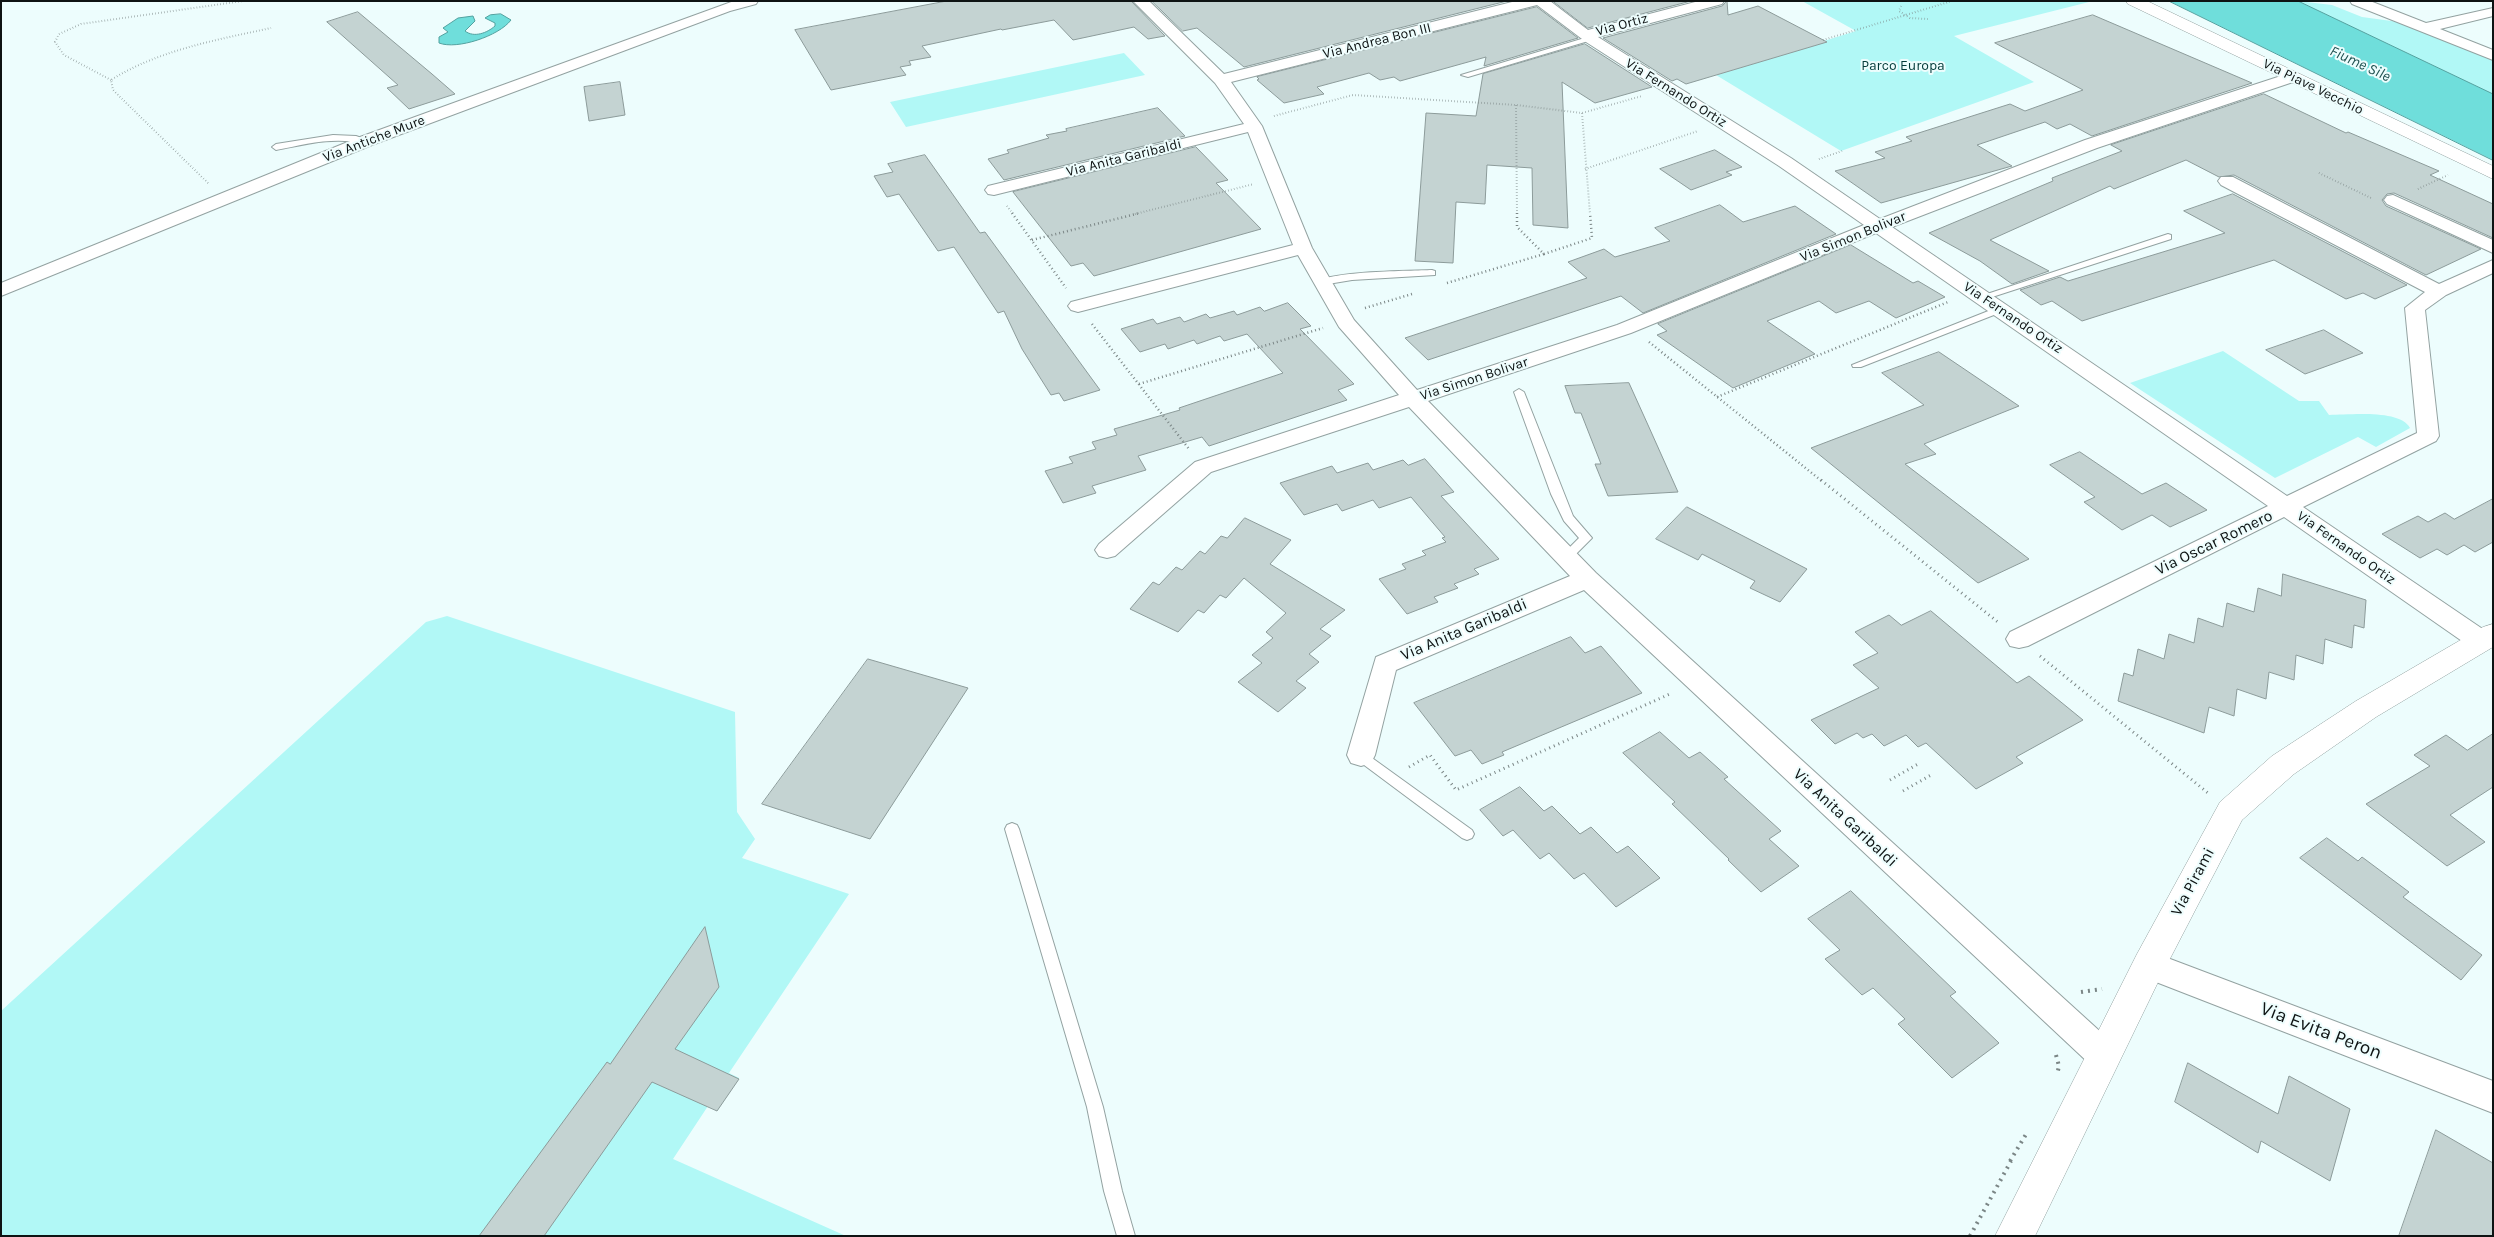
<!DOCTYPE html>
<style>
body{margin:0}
#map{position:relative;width:2494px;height:1237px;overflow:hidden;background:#edfdfd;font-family:Karla,sans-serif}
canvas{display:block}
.frame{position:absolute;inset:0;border:2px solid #0e1313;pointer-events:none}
</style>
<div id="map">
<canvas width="2494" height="1237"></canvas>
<div class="frame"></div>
</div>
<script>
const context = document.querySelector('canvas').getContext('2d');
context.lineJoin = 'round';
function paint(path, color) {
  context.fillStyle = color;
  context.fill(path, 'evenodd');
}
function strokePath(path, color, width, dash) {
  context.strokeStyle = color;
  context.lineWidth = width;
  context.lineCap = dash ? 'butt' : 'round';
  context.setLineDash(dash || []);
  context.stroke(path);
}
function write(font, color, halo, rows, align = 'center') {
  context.font = font + ' Karla,sans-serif';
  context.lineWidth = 4;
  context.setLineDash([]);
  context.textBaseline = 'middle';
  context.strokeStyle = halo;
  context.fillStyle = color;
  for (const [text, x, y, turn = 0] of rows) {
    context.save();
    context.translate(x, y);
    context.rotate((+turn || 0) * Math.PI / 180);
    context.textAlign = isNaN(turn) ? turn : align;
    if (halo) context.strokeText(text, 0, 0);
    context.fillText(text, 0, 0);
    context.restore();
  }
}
paint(new Path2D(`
 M1802,1h291l-139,35 80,46 -193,69 -125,-76 110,-33 -2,-1 32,-10z
 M2298,1l34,4 30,12 37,5 94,37v35z
 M1124,53l21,22 -239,52 -16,-25z
 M2223,351l76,50h20l10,14c20,0 71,-6 81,13l-34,19 -18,-10 -83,41 -145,-95z
 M447,616l288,96 2,100 18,27 -13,19 107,36 -120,179 10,5 -22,33 -9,-5 -35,53 173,77h-845v-225l425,-389z`), '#b1f8f6');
const water = new Path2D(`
 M2169,1h129l195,93v66z
 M501,14l10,6c-12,16 -54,30 -72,23v-6l9,-5 -5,-4 15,-10 15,-2 2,5 -10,10c9,7 22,2 30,-5v-3l-10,-5 5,-3z`);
paint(water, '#6fdedb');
strokePath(water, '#52a19f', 1);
const building = new Path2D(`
 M947,1h184l34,35 -17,3 -14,-12 -61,13 -19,-20 -52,10 -1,-1 -79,17 9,11 -22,4 2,4 -11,2 6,8 -75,15 -36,-60z
 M1152,1h355l-263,66 -47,-39 -14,3z
 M1553,1h138l-103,27z
 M1727,1l1,14 30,-9 69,36 -141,42 -9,-5 -5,2 -69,-43 119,-32z
 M1537,7l41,31 -94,28 2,-9 -86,24 -6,-4 -14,3 -11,-7 -52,14 7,7 -40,9 -27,-23 2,-1 -2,-2z
 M358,12l74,62 23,20 -46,15 -22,-21 11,-3 -71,-63z
 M2093,15l159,68 -160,53 -22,-12 -13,5 -12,-7 -68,23 35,21 -131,37 -46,-32 50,-13 -10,-6 37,-11 -6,-4 104,-33 15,7 58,-21 -88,-47z
 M1585,44l67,43 -57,16 -33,-21 6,146 -35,-3 -1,-57 -45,-3 -2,39 -29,-2 -3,61 -38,-2 11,-148 50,3 7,-42z
 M620,82l5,33 -36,6 -5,-34z
 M2264,94l82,39 2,-1 91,39 -9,4 63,29v34l-99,-45 -7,1 -5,6 4,6 95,43 -55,26 -192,-100 -15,2 -33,-17 -72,29 -4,-3 -120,54 59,31 -37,13 -32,-23 -51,-28 124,-52 -1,-3 70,-27 -11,-6z
 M1158,108l27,28 -181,44 -16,-21 21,-6 -2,-3 42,-12 -3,-3 21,-4 -1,-2z
 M1196,147l32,33 -12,3 45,46 -167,47 -11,-13 -12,3 -58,-74z
 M1715,150l27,17 -16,5 6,3 -41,15 -31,-21z
 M925,155l55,78 5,-1 115,158 -36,11 -5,-8 -8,2 -29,-46 -18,-38 -6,2 -44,-66 -16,4 -39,-57 -12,3 -13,-21 19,-4 -5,-8z
 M2233,194l174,91 -32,14 -12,-6 -17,6 -72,-39 -192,61 -30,-20 -11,4 -21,-15 40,-13 8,4 157,-48 -41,-22z
 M1720,205l23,17 52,-16 41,28 -193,79 -22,-17 -193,64 -23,-22 182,-60 -19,-16 36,-13 11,8 55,-16 -15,-13z
 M1851,245l62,38 5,-2 27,16 -49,21 -27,-17 -33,12 -17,-12 -52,20 48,33 -82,34 -76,-53 10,-4 -9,-7z
 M1288,303l23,23 -11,3 54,55 -16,6 9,10 -138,46 -7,-9 -64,19 8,14 -54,16 4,7 -33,10 -18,-32 28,-8 -4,-6 27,-8 -4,-7 25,-7 -3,-6 66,-19 -1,-2 104,-35 -36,-39 -23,7 -4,-5 -23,8 -3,-4 -26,9 -3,-5 -25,8 -19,-23 32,-10 4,5 23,-7 4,5 22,-8 4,4 24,-7 3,4 23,-8 4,4z
 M2324,330l39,23 -58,21 -39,-24z
 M1939,352l80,54 -95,38 12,10 -31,10 124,95 -51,24 -167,-135 113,-43 -42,-32z
 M1629,383l19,42 30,67 -70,4 -13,-32h6l-20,-51h-6l-10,-27z
 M2080,452l62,42 24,-11 41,27 -37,17 -18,-12 -30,15 -38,-28 11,-5 -45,-32z
 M1425,459l29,33 -13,4 58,63 -25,10 5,5 -25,10 4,4 -24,9 4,5 -31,12 -28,-35 27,-10 -4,-5 24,-9 -4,-4 24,-9 -4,-4 3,-1 -34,-40 -32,11 -6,-8 -31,11 -5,-7 -33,11 -24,-32 52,-17 5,7 31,-10 5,7 30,-10 5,5z
 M2493,499v43l-18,10 -11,-7 -17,10 -10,-6 -17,9 -38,-24 36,-18 10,6 17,-9 9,6z
 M1687,507l120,62 -27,33 -30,-14 5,-7 -53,-27 -4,6 -42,-21z
 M1245,518l46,22 -21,24 75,46 -25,19 11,7 -22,18 10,8 -23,19 10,7 -28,24 -40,-30 24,-19 -10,-8 21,-17 -7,-6 20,-19 -42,-35 -18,20 -6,-3 -16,18 -6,-3 -20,22 -48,-23 23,-27 6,3 17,-18 6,3 18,-19 5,3 16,-18 6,2z
 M2283,574l83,26 -2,28 -10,-3 -2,23 -27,-9 -2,25 -27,-9 -2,25 -25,-8 -3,27 -29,-10 -3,27 -25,-9 -5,26 -86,-32 6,-28 9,3 5,-27 26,10 5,-25 25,9 4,-25 25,9 4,-24 27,9 4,-24 23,8z
 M1931,611l86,72 12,-7 54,44 -67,37 7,6 -47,26 -50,-46 -8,4 -12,-12 -22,11 -12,-12 -9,4 -6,-5 -22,11 -24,-24 68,-32 -26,-23 25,-12 -23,-21 34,-17 12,10z
 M1571,637l14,16 16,-7 41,47 -140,59 2,3 -22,9 -11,-14 -16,6 -41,-53z
 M868,659l100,29 -98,151 -108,-35z
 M1660,732l29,26 11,-6 28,25 -4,2 57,52 -12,8 30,27 -38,26 -33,-32 1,-1 -57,-55 3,-2 -52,-49z
 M2493,734v53l-43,28 35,27 -38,24 -81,-62 64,-38 -16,-11 32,-20 21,15z
 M1520,787l24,24 8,-5 28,28 11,-7 26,26 11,-7 32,32 -44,29 -32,-34 -10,6 -25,-26 -9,6 -27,-29 -10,6 -23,-26z
 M2327,838l31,23 4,-4 47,35 -6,5 79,58 -21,25 -161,-122z
 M1851,891l105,101 -6,4 49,47 -47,35 -54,-54 7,-5 -32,-31 -11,7 -37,-36 15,-9 -32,-31z
 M705,927l14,60 -44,62 64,30 -22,32 -65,-29 -108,154h-65l128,-174 3,2z
 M2188,1063l90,51 11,-38 61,33 -20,72 -69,-40 -3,12 -83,-51z
 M2436,1130l57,33v73h-94z`);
paint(building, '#c4d3d2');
strokePath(building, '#8c9b9a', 1);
const lane = new Path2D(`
 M1588,37l7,2 -127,38 -7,-2z
 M333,135l23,1 14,5 -4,3c-31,-8 -60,0 -90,6l-4,-3 4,-3z
 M2168,234l3,1v4l-185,60 -3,1 -5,-3z
 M1432,270l3,1v4l-83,5 -30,5 -5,-3c13,-11 94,-11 115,-12z
 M2001,306l5,3 -2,2 -143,56h-8l-1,-2z
 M1519,389l5,3 49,124 19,22 -22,22 -4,1 -6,-4 19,-19 -15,-17 -13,-27 -37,-102z
 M1361,750l111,80 2,4 -2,4 -5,2 -5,-2 -106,-79 -2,-4 2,-4z
 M1012,823l5,2 2,4 84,278 19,84 13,45h-18l-13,-45 -17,-84 -82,-278 2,-4z`);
const street = new Path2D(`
 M734,1h24l-2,3 -26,7 -358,134 -371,151v-13l359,-146z
 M1133,1h16l75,73 292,-73h34l38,29 111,-29h25l-2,3 -124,33 193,121 89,61 205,-79 202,-66h12l2,3 -2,3 -202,68 -205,79 395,269 130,-63 -12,-125 20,-16 -204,-107 -3,-4 3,-4h12l206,107 54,-24v13l-47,22 -21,15 14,126 -3,5 -133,66 187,127 3,9 -3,5 -9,2 -9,-2 -188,-131 -256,129 -9,2 -9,-2 -4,-7 4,-7 258,-126 -392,-273 -245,100 -203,68 168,172 519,472 5,11 -5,11 -11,4 -11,-4 -509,-477 -188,80 -21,85 -4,8 -10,3 -10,-3 -4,-8 29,-98 194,-81 -161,-169 -198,65 -96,84 -8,2 -8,-2 -4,-6 4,-6 96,-82 204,-67 -60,-68 -41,-72 -220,57 -7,-2 -3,-4 3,-4 222,-57 -45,-113 -254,63 -6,-1 -3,-4 3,-4 256,-62 -29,-41zM1537,5l49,37 193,124 85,59 -247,100 -200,65 -63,-70 -42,-72 -50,-122 -31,-44z
 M2350,1h20l56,22 67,-15v8l-53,13 53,21v10l-141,-56z
 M2393,195l100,45v13l-106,-49 -3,-4 3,-4z
 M2149,951l344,130v32l-355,-138 -4,-10 4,-10z`);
const secondary = new Path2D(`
 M2126,1h21l346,165v13l-365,-175z
 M2493,624v23l-117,70 -82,57 -52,46 -81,156 -126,260h-40l142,-282 83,-152 52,-46 84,-55 127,-74z`);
strokePath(lane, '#93a2a1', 2);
strokePath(street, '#93a2a1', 2);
strokePath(secondary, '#93a2a1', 1);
strokePath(new Path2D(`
 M1901,6l-2,5 11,7 18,1
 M1823,40l129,-39
 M111,80l-47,-25 -9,-13 4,-8 22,-10 162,-23
 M1516,105l1,109
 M1582,113l8,101
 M1274,116l79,-21 163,10 66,8 60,-17
 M1819,159l23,-8
 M1585,169l113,-38
 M2319,173l52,25
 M208,183l-95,-93 -2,-10c48,-30 105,-40 160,-52
 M2418,189l30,-14
 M1007,206l6,8
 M1135,214l119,-30`), '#7b8686', 2, [0.5, 2.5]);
strokePath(new Path2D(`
 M1012,213l54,75
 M1517,213v14l27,27 48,-16 -2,-25
 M1032,240l108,-27
 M1447,283l97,-29
 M1365,308l47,-14
 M1092,324l97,125
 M1649,342l174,140
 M1139,384l184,-56
 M1717,397l231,-95`), '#7b8686', 2.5, [1, 3]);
strokePath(new Path2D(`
 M1821,480l178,143
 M2040,656l168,137
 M1409,767l21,-12 26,35 216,-97
 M1890,780l28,-16
 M1903,791l28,-16`), '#7b8686', 3, [1, 4]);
strokePath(new Path2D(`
 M2081,992l21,-3
 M2056,1055l3,11 -2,9
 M2010,1161l18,-30
 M1970,1236l41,-75`), '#7b8686', 4, [2, 5]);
paint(lane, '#fff');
paint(street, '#fff');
paint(secondary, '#fff');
write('14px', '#0e1313', '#edfdfd', [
 ["Via Ortiz",1622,25,-15],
 ["Via Andrea Bon III",1377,41,-14],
 ["Via Piave Vecchio",2313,87,26],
 ["Via Fernando Ortiz",1676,93,32],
 ["Via Antiche Mure",374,139,-21],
 ["Via Anita Garibaldi",1124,158,-14],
 ["Via Simon Bolivar",1853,237,-22],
 ["Via Fernando Ortiz",2013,318,34],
 ["Via Simon Bolivar",1474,379,-18],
 ["Via Fernando Ortiz",2346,548,35]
]);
write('14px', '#023a39', '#edfdfd', [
 ["Parco Europa",1903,66]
]);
write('italic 15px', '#225352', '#edfdfd', [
 ["Fiume Sile",2360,64,25]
]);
write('16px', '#0e1313', '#edfdfd', [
 ["Via Oscar Romero",2214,543,-26],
 ["Via Anita Garibaldi",1464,630,-23],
 ["Via Anita Garibaldi",1845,818,43],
 ["Via Pirami",2193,882,-62]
]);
write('19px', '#0e1313', '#edfdfd', [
 ["Via Evita Peron",2321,1031,21]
]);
</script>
